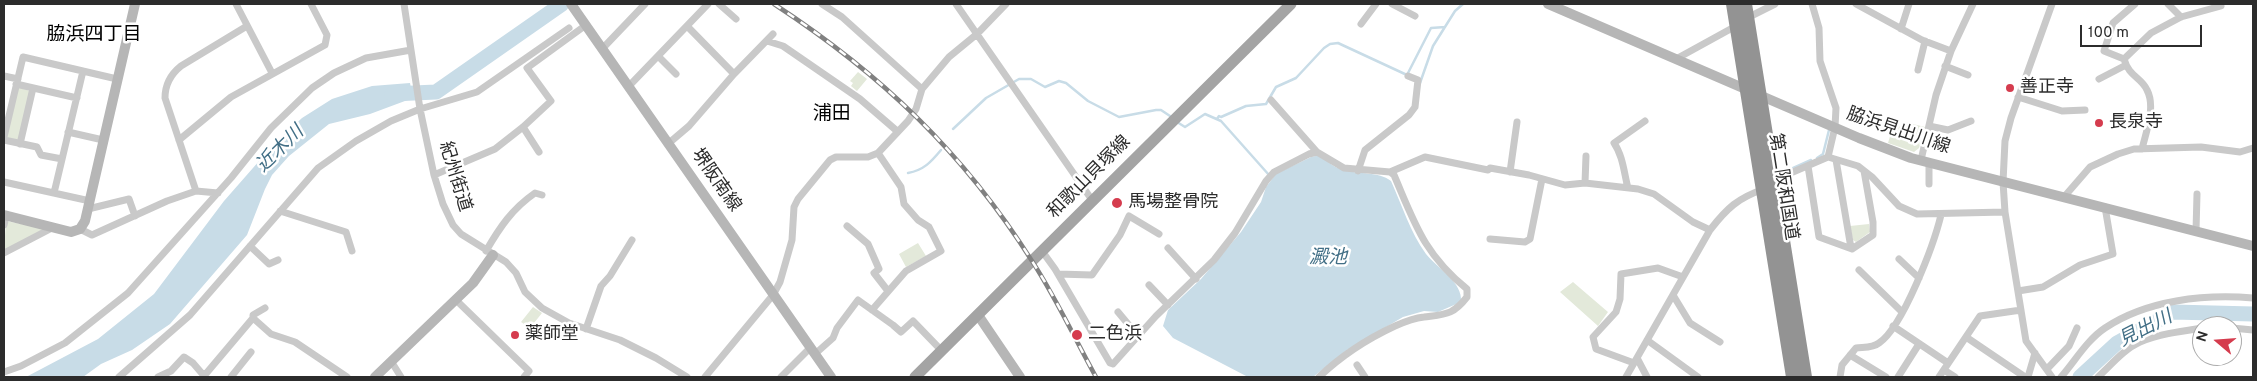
<!DOCTYPE html>
<meta charset="utf-8">
<style>
body{margin:0}
#map{position:relative;width:2257px;height:381px;overflow:hidden;background:#fff;font-family:Overpass,sans-serif}
canvas{display:block}
.frame{position:absolute;inset:0;border:5px solid #2c2c2c;pointer-events:none}
.north{position:absolute;left:2192px;top:316px;width:50px;height:50px;box-sizing:border-box;background:#fff;border:1px solid #ababab;border-radius:50%;rotate:288deg;font-size:14px;font-weight:700;line-height:20px;text-align:center;color:#2c2c2c}
.north::after{content:'';display:block;margin:auto;width:18px;height:22px;background:#d53c4e;clip-path:polygon(50% 0,100% 100%,50% 72%,0 100%)}
.scale{position:absolute;left:2080px;top:25px;width:122px;height:22px;box-sizing:border-box;border:2px solid #2c2c2c;border-top:0;padding-left:6px;font-size:15px;line-height:18px;white-space:nowrap;color:#2c2c2c;-webkit-text-stroke:4px #fff;paint-order:stroke}
</style>
<div id="map">
<canvas width="2257" height="381"></canvas>
<div class="frame"></div>
<div class="north">N</div>
<div class="scale">100 m</div>
</div>
<script>
const context = document.querySelector('canvas').getContext('2d');
context.lineJoin = 'round';
function paint(path, color) {
  context.fillStyle = color;
  context.fill(path, 'evenodd');
}
function strokePath(path, color, width, dash) {
  context.strokeStyle = color;
  context.lineWidth = width;
  context.lineCap = dash ? 'butt' : 'round';
  context.setLineDash(dash || []);
  context.stroke(path);
}
function write(font, color, halo, rows, align = 'center') {
  context.font = font + ' Overpass,"Noto Sans JP",sans-serif';
  context.lineWidth = 5;
  context.setLineDash([]);
  context.textBaseline = 'middle';
  context.strokeStyle = halo;
  context.fillStyle = color;
  for (const [text, x, y, turn = 0] of rows) {
    context.save();
    context.translate(x, y);
    context.rotate((+turn || 0) * Math.PI / 180);
    context.textAlign = isNaN(turn) ? turn : align;
    if (halo) context.strokeText(text, 0, 0);
    context.fillText(text, 0, 0);
    context.restore();
  }
}
paint(new Path2D(`
 M858,72l9,7 -10,12 -6,-5 2,-3 -3,-2z
 M18,87l12,4 -11,51 -13,-4z
 M1905,122l20,5 -6,21 -5,4 -26,-9 5,-17 10,1z
 M6,221l40,8 -42,22z
 M1869,224l1,8 -14,10 -3,-2 -3,-14z
 M918,243l8,13 -20,11 -7,-13z
 M1573,282l35,30 -10,14 -38,-34z
 M533,307l9,6 -12,15 -9,-6z`), '#e3e9da');
paint(new Path2D(`
 M410,83l3,15 -43,16 -41,10 -40,32 -17,19 -7,14 -18,46 -77,89 -38,26 -31,14 -18,13h-57l72,-38 56,-45 70,-93 50,-57 28,-26 30,-19 40,-13z
 M1320,155c7,6 14,13 24,15 16,5 34,1 47,11 11,24 19,51 35,73 12,15 37,28 35,48l-23,10 -14,-1 -21,6 -56,33 -34,27h-65l-75,-39 -10,-12 5,-16 33,-31 40,-47 20,-30 5,-15 10,-13 35,-17z`), '#c8dce7');
strokePath(new Path2D(`
 M1420,83l13,-37 22,-35 8,-7
 M1217,119l2,-3 2,1 25,-11 20,-2 10,-17 20,-9 28,-30 6,-4 8,-1 69,32 24,-47 14,-1
 M1177,122l8,5 20,-13 16,7 48,54
 M953,129l33,-31 33,-19h12l14,8 14,-6 7,2 22,18 31,16 37,-7h5l9,6
 M1817,158l6,-4 6,-24
 M1791,169l20,-9
 M908,173c16,-3 23,-11 33,-23`), '#c8dce7', 2.5);
strokePath(new Path2D(`
 M392,94l44,-2 126,-88
 M2080,377l37,-34 56,-31 80,2`), '#c8dce7', 15);
strokePath(new Path2D(`
 M236,4l36,69
 M404,4l16,105 14,66 9,29 10,21 8,9 45,28 10,11 9,19 17,16 27,15 51,17 36,18 31,19
 M719,4l17,15
 M822,4l20,13 80,72
 M956,4l136,196
 M1392,4l23,12
 M1812,4l7,24 1,33 16,47 -1,19 -7,30
 M1856,4l66,36 29,11
 M2052,4l-41,114 -6,23 -2,41 2,30 21,129 26,36
 M2168,4l13,13
 M1747,18l28,-14
 M1361,24l15,-20
 M687,26l47,48
 M1901,29l8,-25
 M767,41l16,5 77,53 37,32
 M603,48l42,-44
 M658,56l18,18
 M1676,59l60,-33
 M2124,59l27,-26 30,-16 40,-11
 M2124,59c5,18 17,18 23,31 9,17 -1,42 -5,59
 M2124,59l-20,-8 9,-28 22,-19
 M1945,66l23,9
 M1918,70l7,-29
 M4,76l14,3
 M2099,79l27,-14
 M16,84l61,14
 M629,86l79,-82
 M2018,97l44,14 23,-1
 M1271,100l46,52
 M1929,126l19,4 23,-9
 M523,127l16,25
 M68,132l35,8
 M4,137l19,-80 94,22
 M4,140l33,7 4,8 21,4
 M179,140l52,-43 94,-52 2,-10 -16,-31
 M669,143l20,-17 45,-52 39,-40
 M20,144l13,-56
 M1836,160l15,88
 M1921,160l15,-65 15,-44 22,-47
 M1808,166l11,71 33,12 21,-14v-13l-9,-51
 M1358,171l7,-21 44,-35 6,-8 3,-27 -10,-4
 M1390,172l35,-15 63,13 2,-2 39,7 36,10 20,-2 53,6 16,5 39,28 17,8
 M1510,172l7,-50
 M434,175l61,-26 28,-22 28,-26 -24,-33 59,-43
 M1772,181l56,-24 30,9 14,11 27,29 18,8 88,-2
 M4,182l86,19
 M1585,183l1,-27
 M1929,184v-22
 M1628,188c-4,-15 -5,-32 -14,-45l31,-22
 M196,191l-31,-93c0,-13 6,-24 16,-32l66,-40
 M54,193l29,-122
 M2064,197l26,-30 28,-13 16,-5 67,-2 39,5 13,-4
 M88,209l41,-10 6,17
 M280,211l66,21 6,19
 M4,225l2,-9
 M847,226l21,18 11,25 -5,4 14,18
 M80,229l12,6 75,-34 29,-10 22,2
 M2196,231l1,-37
 M1490,239l35,3 5,-3 12,-60
 M250,246l19,18 9,-4
 M1168,248l28,31
 M486,251c14,-24 26,-42 49,-58l7,2
 M1042,251l13,18 55,94 3,1 43,-48 58,-56 21,-27 31,-52 8,-9 35,-18 8,-2 27,16 46,4 4,3c21,49 30,79 73,114v8c-14,18 -21,17 -43,20 -9,1 -20,5 -29,9 -28,13 -54,30 -76,51
 M4,253l48,-25
 M1899,259l20,19
 M1859,270l42,41
 M1058,274l34,1 28,-40 9,-19 30,18
 M1149,285l19,20
 M2018,291l25,-4 37,-22 33,-11 -8,-47
 M1673,295l17,28 30,19
 M456,300l73,71 -5,6
 M265,308l-12,7v3l18,16 24,8 52,35
 M872,310l34,-39 35,-20 -12,-24 -11,-7 -14,-16 -3,-17 -23,-34
 M1118,312l20,24
 M1893,326l55,37
 M2232,328l21,2
 M586,329l15,-43 9,-10 22,-36
 M1966,337l59,40
 M1647,340l51,37
 M815,354l18,-16 4,-10 21,-28 35,25 8,7 12,-11 29,30
 M1850,355l36,22
 M1637,358l10,19
 M391,361l10,16
 M1634,363l-38,-14 -3,-12 23,-25 4,-13 1,-25 37,-6 25,9
 M1357,365l8,12
 M2047,369l22,-23 8,-18
 M1944,370l11,7
 M4,372l17,-6 44,-23 63,-50 103,-115 40,-50 41,-40 22,-15 32,-15 45,-8
 M204,376l49,-58
 M119,377l71,-62 128,-147 38,-27 35,-20 29,-12 57,-17 92,-64
 M158,377l13,-6 13,-14 9,6 12,14
 M231,377l20,-25
 M705,377l68,-82 7,-13 12,-42 2,-33 4,-8 32,-39 6,-3h32l10,-4 30,-32 8,-12 6,-20 27,-32 28,-23 29,-30
 M781,377l29,-29
 M1626,377l84,-147c17,-22 28,-32 54,-41
 M1840,377l2,-12 14,-17c8,-1 17,0 23,-5 24,-16 55,-99 62,-128
 M1898,377l21,-33
 M1939,377l41,-61 41,-6
 M2028,377l7,-24
 M2061,377c14,-16 26,-37 44,-49 42,-28 99,-34 148,-30
 M2098,377c13,-12 26,-28 42,-35 19,-8 42,-11 62,-14`), '#c9c9c9', 7);
strokePath(new Path2D(`
 M571,4l260,373
 M1548,4l311,134 52,20 342,88
 M4,215l67,17 9,-3 5,-8 50,-217
 M978,315l42,62
 M375,377l98,-94 20,-28`), '#b6b6b6', 10);
strokePath(new Path2D(`
 M915,377l376,-373`), '#a4a4a4', 11);
strokePath(new Path2D(`
 M1733,4l60,373
 M1745,4l60,373`), '#939393', 14);
const rail = new Path2D(`
 M774,4c107,70 189,148 258,257 24,37 43,78 64,116`);
strokePath(rail, '#818181', 4.5);
strokePath(rail, '#fff', 2.5, [8]);
for (const [x, y, r, color] of [
 [2010,88,5,"#d53c4e"],
 [2099,123,5,"#d53c4e"],
 [1117,203,6,"#d53c4e"],
 [515,335,5,"#d53c4e"],
 [1077,335,6,"#d53c4e"]
]) {
  const dot = new Path2D();
  dot.arc(x, y, r, 0, 2 * Math.PI);
  context.fillStyle = color;
  context.fill(dot);
  strokePath(dot, '#fff', 2);
}
write('18px', '#2c2c2c', '#fff', [
 ["善正寺",2020,88],
 ["長泉寺",2109,123],
 ["馬場整骨院",1128,203],
 ["薬師堂",525,335],
 ["二色浜",1088,335]
], 'left');
write('18px', '#2c2c2c', '#fff', [
 ["脇浜見出川線",1898,132,19],
 ["紀州街道",454,177,73],
 ["和歌山貝塚線",1090,178,-45],
 ["堺阪南線",715,181,55],
 ["第二阪和国道",1782,187,81]
]);
write('19px', '#000', '#fff', [
 ["脇浜四丁目",94,36],
 ["浦田",832,115]
]);
write('italic 19px', '#426f86', '#fff', [
 ["近木川",281,150,-44],
 ["澱池",1328,259],
 ["見出川",2146,330,-27]
]);
</script>
